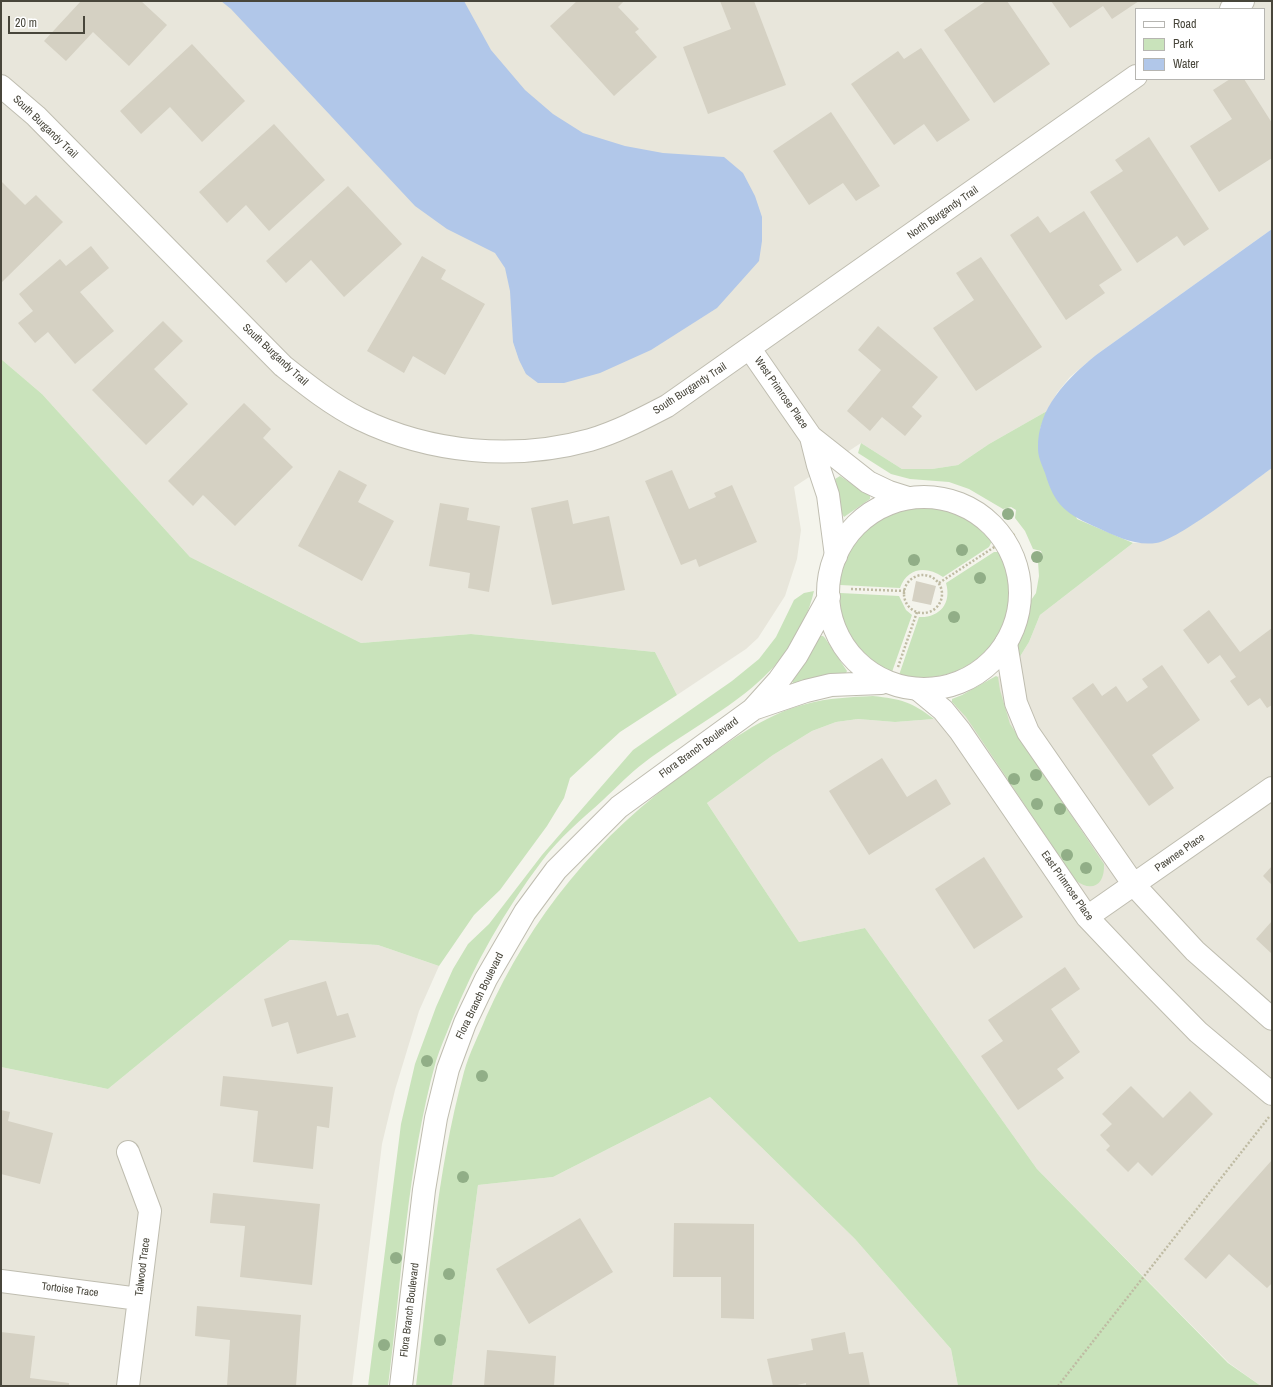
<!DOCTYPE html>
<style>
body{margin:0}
#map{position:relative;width:1273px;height:1387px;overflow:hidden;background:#f4f4ec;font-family:"Archivo Narrow",sans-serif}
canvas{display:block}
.frame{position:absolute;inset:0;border:2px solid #48463b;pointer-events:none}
.legend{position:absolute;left:1135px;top:8px;width:130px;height:72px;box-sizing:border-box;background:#fff;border:1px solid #b6b5b1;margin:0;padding:5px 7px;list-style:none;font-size:12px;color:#48463b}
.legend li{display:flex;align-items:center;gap:8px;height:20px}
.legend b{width:20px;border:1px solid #b6b5b1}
.scale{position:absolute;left:8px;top:16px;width:77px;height:18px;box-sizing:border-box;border:2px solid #48463b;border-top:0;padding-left:5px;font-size:12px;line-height:14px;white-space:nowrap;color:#48463b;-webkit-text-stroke:3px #fff;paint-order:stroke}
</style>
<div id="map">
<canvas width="1273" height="1387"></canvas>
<div class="frame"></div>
<ul class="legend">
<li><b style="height:5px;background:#fff"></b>Road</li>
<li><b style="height:11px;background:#c9e3bb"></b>Park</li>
<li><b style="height:11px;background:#b1c7e9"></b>Water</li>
</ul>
<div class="scale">20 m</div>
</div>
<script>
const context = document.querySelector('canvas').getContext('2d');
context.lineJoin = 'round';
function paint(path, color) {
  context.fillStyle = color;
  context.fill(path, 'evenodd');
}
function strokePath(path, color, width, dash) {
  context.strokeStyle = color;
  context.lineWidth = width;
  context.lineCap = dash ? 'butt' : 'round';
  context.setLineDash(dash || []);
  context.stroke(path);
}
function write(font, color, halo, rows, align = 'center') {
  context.font = font + ' "Archivo Narrow",sans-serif';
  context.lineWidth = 3.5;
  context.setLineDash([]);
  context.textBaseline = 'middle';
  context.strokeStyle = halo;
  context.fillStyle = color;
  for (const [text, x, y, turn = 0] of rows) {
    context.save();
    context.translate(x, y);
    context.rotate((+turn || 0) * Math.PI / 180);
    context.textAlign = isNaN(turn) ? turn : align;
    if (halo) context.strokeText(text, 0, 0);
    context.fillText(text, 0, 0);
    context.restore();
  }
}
paint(new Path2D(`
 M1,1h1271v228l-176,126 -26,22 -13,16 -10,18 -58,33 -31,21 -26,4h-30l-41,-26 -67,44 7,43 -4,29 -12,37 -27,42 -12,11 -69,46 -22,-43 -184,-18 -110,9 -171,-86 -148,-163 -41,-35zM1136,9h128v70h-128z
 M1272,468v918h-11l-32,-23 -192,-194 -172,-241 -66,14 -92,-139 66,-48 39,-24 24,-9 22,-3 37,3 39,-3 41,-25 41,-31 13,-21 11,-27 93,-72h24l42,-23z
 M290,940l88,5 61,21 -20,45 -24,79 -13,54 -30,242h-351v-319l107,22z
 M710,1097l145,142 96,110 7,37h-506l26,-201 75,-8z`), '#e8e6db');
paint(new Path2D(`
 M1,359l41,35 148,163 171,86 110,-9 184,18 22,43 -57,37 -50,46 -6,20 -17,28 -47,64 -26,25 -35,51 -61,-21 -88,-5 -182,149 -107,-22z
 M1047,411l-7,18 37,90 56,24 -93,72 -11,27 -13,21 1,-25 10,-32 9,-13 3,-17 -1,-14 3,-2 2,-4 -2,-5 -8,-2 -8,-18 -10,-13 1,-8 -5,-3 -8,2 -34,-20 -20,-7 -39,-3 -19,-5 -33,-21 3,-10 41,26h30l26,-4 31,-21z
 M840,476l30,20v3l-26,18 -3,-5 -5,-30 -1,-3z
 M913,507l28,1 26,10 25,23 -3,6 -46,30c-17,-12 -36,-9 -43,11l-60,-3 -1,-5 8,-27 16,-22 23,-16z
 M994,552h5c28,54 -6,119 -67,125 -11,1 -22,2 -33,-2l20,-58c20,1 33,-13 27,-34z
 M814,591c-22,92 -101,120 -169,171 -15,11 -28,25 -42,38 -21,19 -44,38 -61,61 -37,49 -68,103 -91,161 -5,13 -11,26 -15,39 -29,104 -34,218 -48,325h-20l33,-262 14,-60 21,-57 17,-38 15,-25 21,-20 53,-69 91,-105 99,-69 27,-22 17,-22 18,-37 10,-7z
 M840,593l59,3 7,14 6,5 -20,57c-32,-15 -51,-43 -54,-77z
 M820,636h3l2,2 22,33 -1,2 -50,11 -3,-1 -2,-3z
 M996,676l2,1 2,13 10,34 94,140c1,21 -12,29 -29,16l-109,-163 -14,-15v-3l10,-4z
 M873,696c28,3 39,6 61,23l-39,3 -37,-3 -22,3 -24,9 -39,24 -66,48 92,139 66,-14 172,241 191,194 33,23h-303l-7,-37 -96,-110 -145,-142 -157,80 -75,8 -26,201h-36c13,-104 20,-212 48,-314 5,-19 15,-37 22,-55 45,-100 112,-183 202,-246 35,-25 76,-57 118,-67 22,-6 45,-7 67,-8z`), '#c9e3bb');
paint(new Path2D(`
 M221,1h243l27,49 34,40 28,24 30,19 42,13 38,7 61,4 19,16 12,23 7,21v24l-3,20 -42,47 -66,42 -51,23 -36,10h-26l-12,-9 -7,-14 -6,-18 -3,-51 -5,-23 -10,-15 -48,-24 -32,-23 -184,-197z
 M1272,229v239c-21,15 -95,73 -116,75 -21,3 -40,-7 -58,-15 -31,-14 -43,-21 -53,-55 -3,-8 -7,-16 -7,-24 -1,-41 29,-70 58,-94z`), '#b1c7e9');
paint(new Path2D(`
 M81,1h60l26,24 -38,41 -36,-34 -27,29 -22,-20z
 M577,1h47l-6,6 21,22 -4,3 22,25 -43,39 -64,-70z
 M720,1h34l32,84 -78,29 -25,-67 48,-18z
 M986,1h21l43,63 -56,39 -50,-73z
 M1051,1h88l-27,18 -9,-13 -33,22z
 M192,44l53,57 -43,41 -32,-35 -29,27 -21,-23z
 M921,48l49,72 -33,22 -13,-18 -30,21 -43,-61 47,-33 6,8z
 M1230,79h14l28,44v35l-53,34 -29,-46 42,-27 -19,-29z
 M831,112l49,74 -24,15 -13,-18 -34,22 -36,-54z
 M274,124l51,56 -56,51 -23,-26 -19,18 -28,-31z
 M1149,137l60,92 -25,17 -7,-10 -40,27 -47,-71 33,-21 -8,-11z
 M1,181l24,24 11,-10 27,27 -62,61z
 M348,186l54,58 -58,53 -33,-37 -25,23 -20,-22z
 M1084,211l38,59 -23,15 6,8 -39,27 -56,-85 28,-19 12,17z
 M91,246l18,22 -29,24 34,39 -39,33 -27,-32 -13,11 -17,-20 15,-12 -14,-17 41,-35 6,7z
 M422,256l24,14 -5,9 44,25 -40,71 -32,-19 -9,17 -37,-22z
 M981,257l61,90 -66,44 -43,-63 41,-28 -18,-27z
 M163,321l20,20 -29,28 34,35 -42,41 -54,-55z
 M878,326l60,51 -26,30 10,9 -17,20 -23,-19 -12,14 -23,-20 34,-41 -23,-20z
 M244,403l27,26 -8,9 30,29 -58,59 -32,-31 -10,11 -25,-25z
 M339,470l28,15 -9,17 36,19 -32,60 -64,-35z
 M672,470l17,39 27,-12 -2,-4 18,-8 25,57 -58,25 -3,-8 -15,6 -36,-84z
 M568,500l5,24 36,-8 16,74 -73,15 -21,-97z
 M440,503l29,5 -2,12 33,6 -11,66 -21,-4 2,-15 -41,-7z
 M916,581l20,5 -5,19 -19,-4z
 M1209,610l31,42 32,-24v77l-5,3 -7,-10 -12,8 -18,-25 6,-4 -16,-22 -12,9 -25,-34z
 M1162,665l38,55 -48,35 22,33 -25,18 -77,-108 21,-15 9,13 14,-10 11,16 21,-15 -6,-8z
 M882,758l25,39 29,-18 15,25 -82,51 -40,-64z
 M984,857l39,60 -49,32 -39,-60z
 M1272,866v19l-9,-9z
 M1272,921v33l-16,-15z
 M1065,967l15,22 -29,20 29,43 -23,17 7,9 -46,32 -37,-54 22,-15 -15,-21z
 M326,981l11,35 11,-3 8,24 -59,17 -9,-32 -16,5 -8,-28z
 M223,1076l110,11 -4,41 -12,-2 -4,43 -60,-7 5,-51 -38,-5z
 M1131,1086l32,32 27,-27 23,23 -61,62 -14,-14 -10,10 -22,-22 4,-4 -10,-11 12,-11 -10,-10z
 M1,1110l9,2 -2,9 45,12 -13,51 -39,-10z
 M1272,1160v123l-5,5 -38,-34 -23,25 -22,-20z
 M213,1193l107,11 -8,81 -72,-8 5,-51 -35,-3z
 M580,1218l33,54 -84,52 -33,-55z
 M674,1223l80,1v95l-33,-1v-41h-48z
 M197,1306l104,9 -5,71h-69l3,-46 -35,-4z
 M1,1332l34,4 -5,42 39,5v3h-68z
 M845,1332l4,22 14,-2 7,34h-64v-3l-13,3h-20l-6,-27 46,-9 -2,-11z
 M487,1350l69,6 -2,30h-70z`), '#d5d1c3');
const minor = new Path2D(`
 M1231,9l12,-8
 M1,86l35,30 247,250c24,19 49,39 77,53 70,34 154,42 230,21 27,-8 52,-21 77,-34l469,-330
 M750,349l61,88
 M836,556l-8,-61 -10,-30 -7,-28 57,45 21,10 19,6
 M1006,643l10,60 12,29 106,153 61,66 77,68
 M920,691l23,19 17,21 127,186 56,59 55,56 74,62
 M1087,917l185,-129
 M1,1281l138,18
 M128,1386l22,-175 -22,-59`);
const tertiary = new Path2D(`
 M828 593a96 96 0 1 1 192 0a96 96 0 1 1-192 0Z
 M753,709l53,-18 25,-6 50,-2
 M401,1386l23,-196 12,-72 12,-49 17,-46 21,-44 39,-67 31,-42 63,-63 133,-97 27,-30 18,-25 32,-58`);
strokePath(minor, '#bfbdb0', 24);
strokePath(tertiary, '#bfbdb0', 24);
strokePath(new Path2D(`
 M904 594a19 19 0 1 1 38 0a19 19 0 1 1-38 0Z
 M939,583l77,-50
 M851,589l54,2
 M898,667l19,-55
 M1058,1386l211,-269`), '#bfbba3', 2.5, [2, 2]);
strokePath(minor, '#fff', 22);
strokePath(tertiary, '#fff', 22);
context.fillStyle = '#91ae87';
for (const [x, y] of [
 [1008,514],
 [962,550],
 [1037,557],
 [914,560],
 [980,578],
 [954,617],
 [1036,775],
 [1014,779],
 [1037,804],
 [1060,809],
 [1067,855],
 [1086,868],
 [427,1061],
 [482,1076],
 [463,1177],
 [396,1258],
 [449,1274],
 [440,1340],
 [384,1345]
]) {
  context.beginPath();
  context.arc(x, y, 6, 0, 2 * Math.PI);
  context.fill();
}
write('11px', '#48463b', '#fff', [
 ["South Burgandy Trail",45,127,44],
 ["North Burgandy Trail",943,213,-35],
 ["South Burgandy Trail",275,355,43],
 ["South Burgandy Trail",690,389,-33],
 ["West Primrose Place",781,393,55],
 ["Flora Branch Boulevard",699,748,-36],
 ["Pawnee Place",1180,853,-35],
 ["East Primrose Place",1067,886,55],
 ["Flora Branch Boulevard",480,996,-64],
 ["Talwood Trace",143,1267,-83],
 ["Tortoise Trace",70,1290,7],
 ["Flora Branch Boulevard",410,1310,-83]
]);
</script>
